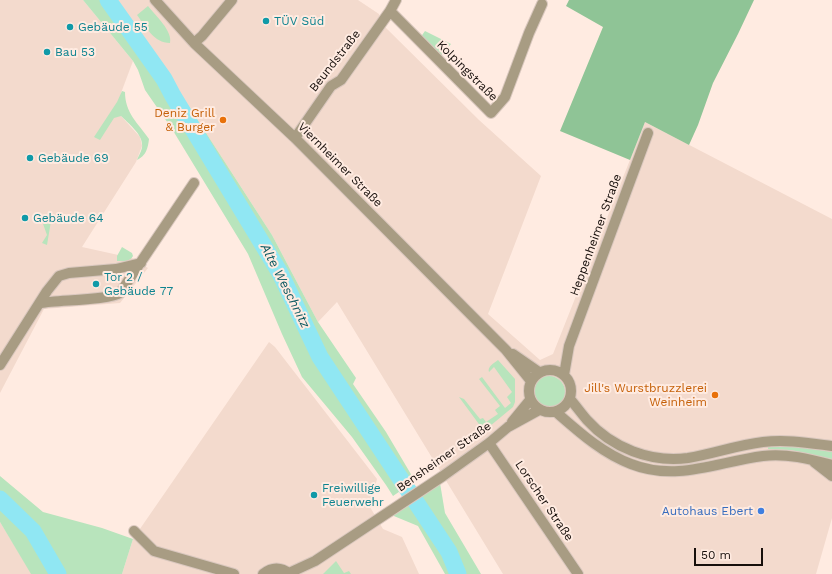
<!DOCTYPE html>
<meta charset="utf-8">
<style>
body{margin:0}
#map{position:relative;width:832px;height:574px;overflow:hidden;background:#ffebe1;font-family:"Work Sans",sans-serif}
canvas{display:block}
.scale{position:absolute;left:694px;top:548px;width:69px;height:18px;box-sizing:border-box;border:2px solid #170f0b;border-top:0;padding-left:5px;font-size:12px;line-height:14px;white-space:nowrap;color:#170f0b;-webkit-text-stroke:3px #ffebe1;paint-order:stroke}
</style>
<div id="map">
<canvas width="832" height="574"></canvas>
<div class="scale">50 m</div>
</div>
<script>
const context = document.querySelector('canvas').getContext('2d');
context.lineJoin = 'round';
function paint(path, color) {
  context.fillStyle = color;
  context.fill(path, 'evenodd');
}
function strokePath(path, color, width, dash) {
  context.strokeStyle = color;
  context.lineWidth = width;
  context.lineCap = dash ? 'butt' : 'round';
  context.setLineDash(dash || []);
  context.stroke(path);
}
function write(font, color, halo, rows, align = 'center') {
  context.font = font + ' "Work Sans",sans-serif';
  context.lineWidth = 4;
  context.setLineDash([]);
  context.textBaseline = 'middle';
  context.strokeStyle = halo;
  context.fillStyle = color;
  for (const [text, x, y, turn = 0] of rows) {
    context.save();
    context.translate(x, y);
    context.rotate((+turn || 0) * Math.PI / 180);
    context.textAlign = isNaN(turn) ? turn : align;
    if (halo) context.strokeText(text, 0, 0);
    context.fillText(text, 0, 0);
    context.restore();
  }
}
paint(new Path2D(`
 M0,0h83l50,61 -12,32v23l19,21 2,9 -6,16 -54,85 50,11 16,10 -28,35 -76,6 -44,84z
 M110,0h248l21,14 2,9 98,97 62,56 -53,138 52,46 13,-6 92,-232 187,97v299l-16,56h-313l-166,-272 -19,20 -46,-87 -115,-178 -14,-18z
 M269,342l6,5 102,132 -7,28 13,22 19,8 17,37h-297l11,-35z
 M0,522l32,52h-32z`), '#f3dacd');
paint(new Path2D(`
 M83,0h27l33,39 14,18 115,178 46,87 38,56 -3,6 33,48 29,49 -22,15 -7,-11 -34,-48 -50,-60 -20,-43 -34,-80 -76,-125 -27,-39 -7,-20 -5,-9z
 M148,6c7,9 25,25 22,37 -16,0 -24,-16 -33,-28z
 M425,31l26,13 -11,13 -20,-19z
 M122,91l3,1c0,21 13,31 24,47 -1,9 -3,17 -12,21 2,-5 6,-11 5,-16 0,-10 -14,-21 -21,-28l-7,2 -14,22 -6,-3 23,-35z
 M46,215l5,6 -4,24 -5,-2 5,-8 -5,-14z
 M122,247l10,6 1,3c-3,6 -10,5 -16,5v-5z
 M498,360l17,19v23l-2,5 -29,24 -25,-34 5,2 16,20 3,-1 3,4 12,-8 -3,-4 5,-4 -21,-27 3,-2 23,31 6,-5 -4,-6 5,-5 -18,-25 -5,5c-2,-5 5,-9 9,-12z
 M533 392a16 16 0 1 1 32 0a16 16 0 1 1-32 0Z
 M788,445l44,7v7l-41,-9 -23,-1v-3z
 M0,476l43,36 59,16 31,11 -11,35h-91l-31,-52z
 M440,483l5,30 36,61h-36l-27,-48 -29,-12z
 M336,561l8,12 5,-2 2,3h-28z`), '#b8e4bc');
paint(new Path2D(`
 M569,0h185l-16,34 -25,49 -15,42 -9,20 -44,-23 -15,38 -70,-29 43,-104 -37,-21z`), '#8fc496');
strokePath(new Path2D(`
 M108,0l56,79 9,17 107,177 40,84 129,195 9,22
 M0,499l33,32 25,43`), '#90e7f3', 17);
const minor = new Path2D(`
 M155,0l39,43 101,95 211,212 25,31
 M390,11l101,102 14,-16 24,-64 13,-29
 M194,43l8,-7 30,-36
 M295,138l36,-52 10,-6 49,-69 6,-11
 M41,303c16,-3 69,-3 79,-10l74,-110
 M513,354l26,18
 M0,365l47,-74 12,-15 10,-3 47,-4 25,-6
 M529 391a21 21 0 1 1 42 0a21 21 0 1 1-42 0Z
 M564,375l5,-29 79,-213
 M570,399c6,7 11,14 17,21 25,28 64,43 101,38 25,-4 49,-13 75,-16 23,-3 46,1 69,4
 M556,412c23,20 46,41 75,52 46,18 86,-2 132,-8 23,-3 47,3 69,9
 M512,422l18,-22
 M489,443l89,131
 M814,462l18,14
 M134,531l20,20 80,23
 M289,573l26,-12 128,-85 46,-33 19,-16 31,-17
 M263,574c9,-7 18,-7 27,0`);
strokePath(minor, '#dac8bf', 12);
strokePath(minor, '#a89c83', 10);
for (const [x, y, r, color] of [
 [266,21,4,"#0f9aa8"],
 [70,27,4,"#0f9aa8"],
 [47,52,4,"#0f9aa8"],
 [223,120,4,"#e8710a"],
 [30,158,4,"#0f9aa8"],
 [25,218,4,"#0f9aa8"],
 [96,284,4,"#0f9aa8"],
 [715,395,4,"#e8710a"],
 [314,495,4,"#0f9aa8"],
 [761,511,4,"#3f7fe0"]
]) {
  const dot = new Path2D();
  dot.arc(x, y, r, 0, 2 * Math.PI);
  context.fillStyle = color;
  context.fill(dot);
  strokePath(dot, '#ffebe1', 1.5);
}
write('12px', '#0d838f', '#ffebe1', [
 ["TÜV Süd",274,21],
 ["Gebäude 55",78,27],
 ["Bau 53",55,52],
 ["Gebäude 69",38,158],
 ["Gebäude 64",33,218],
 ["Tor 2 /",104,277],
 ["Gebäude 77",104,291],
 ["Freiwillige",322,488],
 ["Feuerwehr",322,502]
], 'left');
write('12px', '#170f0b', '#ffebe1', [
 ["Beundstraße",335,61,-52],
 ["Kolpingstraße",467,71,45],
 ["Viernheimer Straße",340,165,45],
 ["Heppenheimer Straße",596,235,-70],
 ["Bensheimer Straße",444,457,-35],
 ["Lorscher Straße",544,501,56]
]);
write('12px', '#c56008', '#ffebe1', [
 ["Deniz Grill",215,113],
 ["& Burger",215,127],
 ["Jill's Wurstbruzzlerei",707,388],
 ["Weinheim",707,402]
], 'right');
write('12px', '#366cbe', '#ffebe1', [
 ["Autohaus Ebert",753,511]
], 'right');
write('italic 13px', '#0d5a62', '#ffebe1', [
 ["Alte Weschnitz",285,286,63]
]);
</script>
